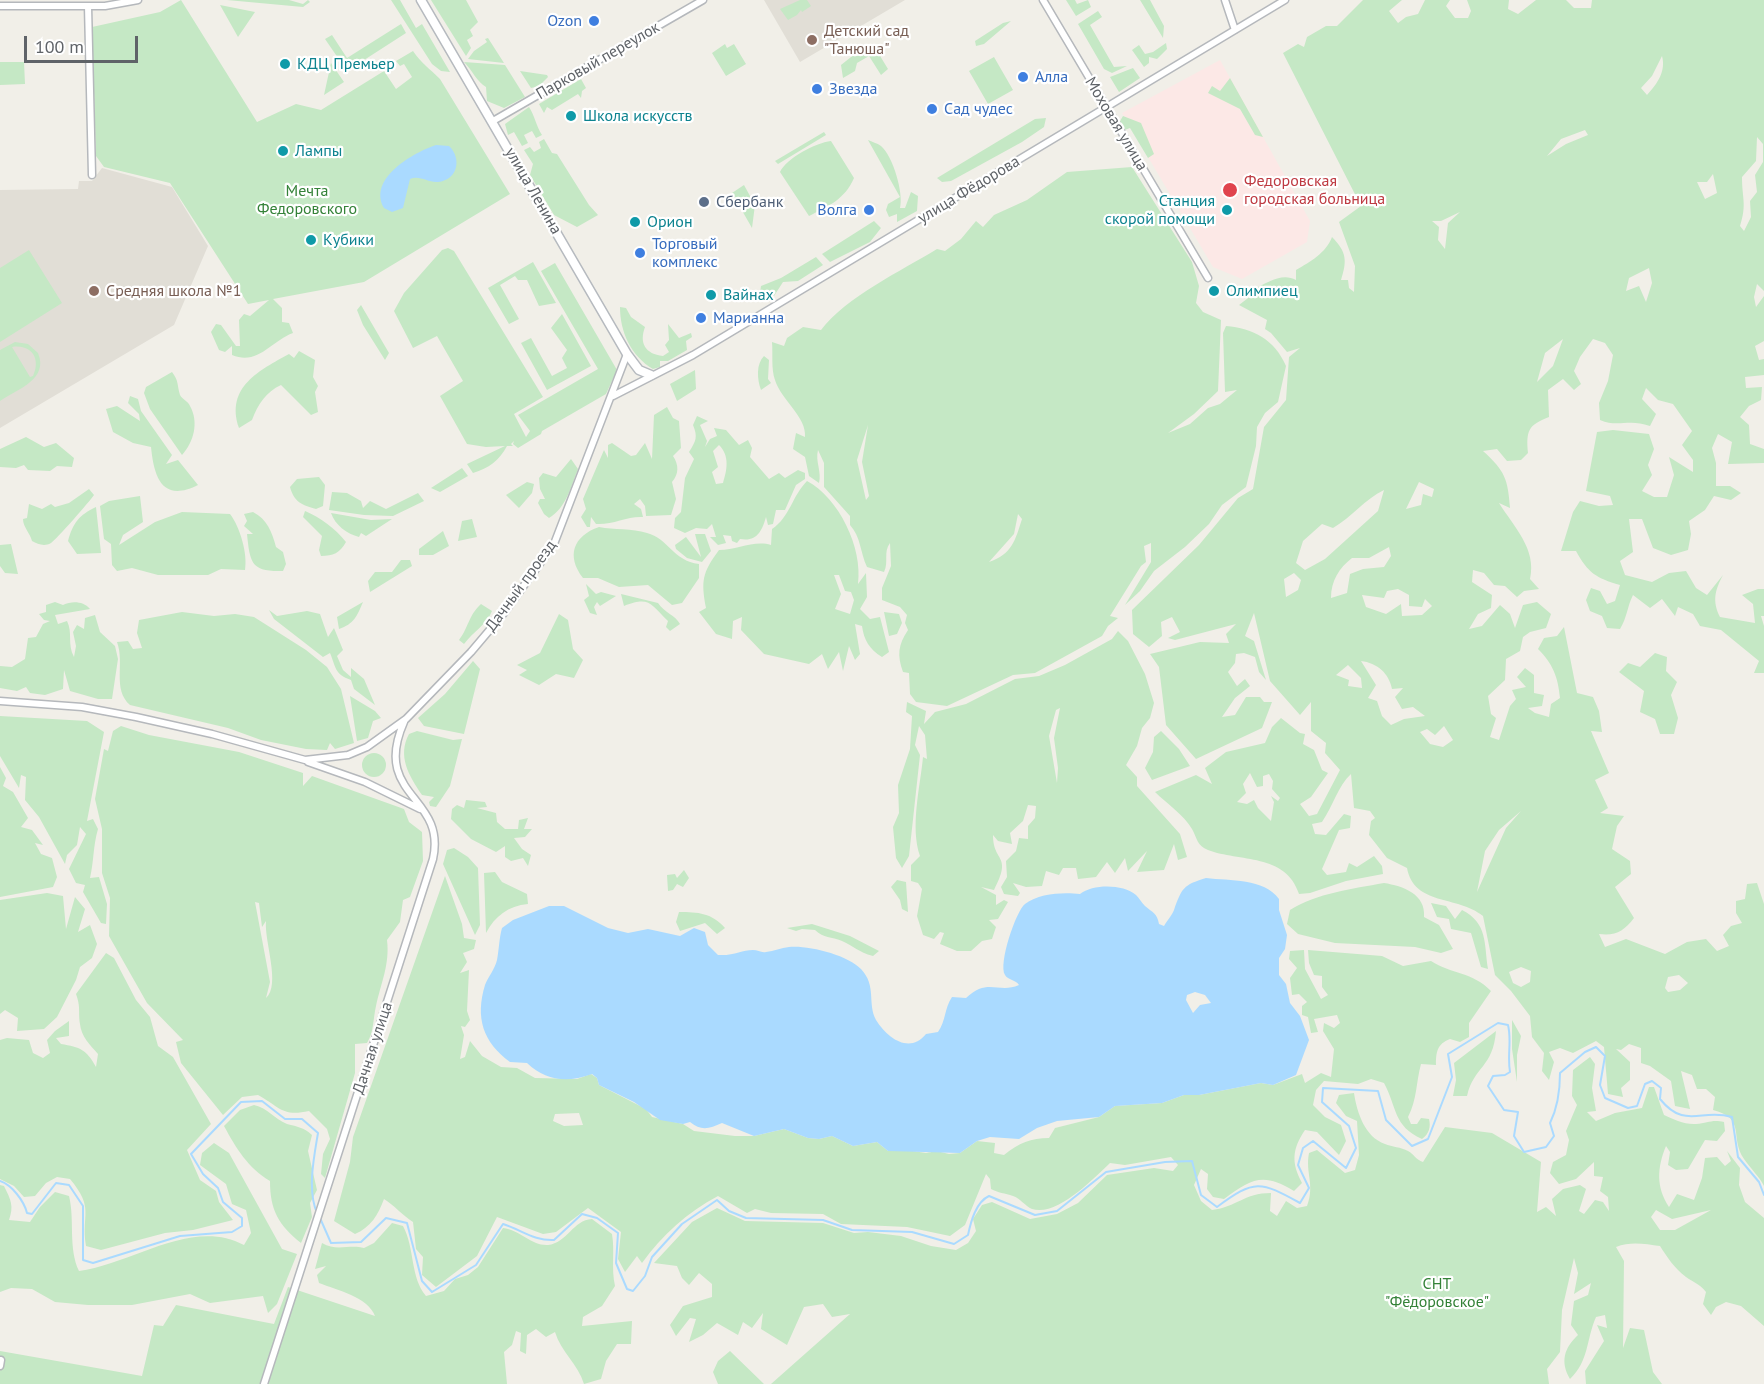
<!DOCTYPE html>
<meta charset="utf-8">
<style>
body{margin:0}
#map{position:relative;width:1764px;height:1384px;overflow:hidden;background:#f1efe8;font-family:"PT Sans",sans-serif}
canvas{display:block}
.scale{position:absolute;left:24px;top:36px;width:114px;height:27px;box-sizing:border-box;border:3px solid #5f6368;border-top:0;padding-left:8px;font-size:18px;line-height:21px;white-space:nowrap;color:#5f6368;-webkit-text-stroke:4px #fff;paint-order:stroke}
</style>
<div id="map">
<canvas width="1764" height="1384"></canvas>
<div class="scale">100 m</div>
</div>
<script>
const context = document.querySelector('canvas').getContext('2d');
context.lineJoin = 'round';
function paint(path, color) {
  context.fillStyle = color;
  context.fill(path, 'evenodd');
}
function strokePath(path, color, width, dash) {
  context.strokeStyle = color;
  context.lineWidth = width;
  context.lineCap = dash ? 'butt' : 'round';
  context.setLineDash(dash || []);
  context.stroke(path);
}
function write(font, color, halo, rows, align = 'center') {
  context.font = font + ' "PT Sans",sans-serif';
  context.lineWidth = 4.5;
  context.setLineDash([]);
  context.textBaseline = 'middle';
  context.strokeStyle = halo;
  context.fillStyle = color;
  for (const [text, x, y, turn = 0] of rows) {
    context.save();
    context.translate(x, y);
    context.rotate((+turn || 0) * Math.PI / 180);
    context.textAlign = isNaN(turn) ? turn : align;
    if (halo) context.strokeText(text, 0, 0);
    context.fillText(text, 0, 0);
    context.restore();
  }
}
paint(new Path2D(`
 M764,0h141l-105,62z
 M102,168l70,19 36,59 -34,79 -174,103v-238l78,-1 1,-8h13z`), '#e1ded6');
paint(new Path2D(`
 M1220,60l90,161 -3,21 -65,37 -29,-12 -91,-154z`), '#fce8e6');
paint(new Path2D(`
 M181,0l76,122 39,-18 25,6 63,-39 12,18 16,-12 -8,-13 -4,2 -4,-5 17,-10c8,12 17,18 27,28l70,115 -146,88 -91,17 9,9v14l7,1 4,10c-22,8 -35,33 -61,22v-9l-7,6 -6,-2 -8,-18 5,-8 5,1 15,21h4l-1,-26 5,-6 6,2 19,-16 -21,4 -78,-121 -66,-16 -8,-11 -4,-129 68,-15z
 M227,0h62l14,4 5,-4 2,2 -7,5z
 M391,0h9l16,28 6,-4 28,48 -9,-1 -9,-7z
 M431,0h35l12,22 -8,8 3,6 -6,4 4,8 -5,8z
 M800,0h7l4,6 -9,6 -1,-2 -4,5 -9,5 -8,-11z
 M1066,0h9l2,4 11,-4 3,7 -15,9z
 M1140,0h10l14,26 -1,12z
 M1363,0h39l-13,11 9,12 8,-6 12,-3 7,-14h25l-4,6 9,12h13l3,-7 -4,-11h42l-1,9 10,5 18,-14h30l8,8h17l1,-8h172v291l-7,-7 -3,13 2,10 8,-11v45l-9,5 4,14 5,-1v16l-19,2 1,11 16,-1 -1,13 -12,6 -9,11 9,8 1,19 14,5v14l-36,1 4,-22 -14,-8 -6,14 4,15v23h14l11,7 -10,7 -17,-4 -9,14 -16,11 2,13 -3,16 -17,5 -18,-7 -11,-29h-13l4,33 -13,9 5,14 27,7 17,-9 17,-2 10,17 11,7 16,-20c-8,15 -11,26 -3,42l35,6 -2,-19 -11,-9 16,-6h6v27h-3l3,10v47h-10l5,-12 -38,-31 -21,-4 -7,-12 -15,-7 -3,9 -13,-17 -12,9 -17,-13c-6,12 -6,23 -13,34l-13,-1 -5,-12 -12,-5 -4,-11 5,-12 9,3 7,13 8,-3 5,-16c-24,-7 -32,-12 -44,-34h-15l12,-39 7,-11 19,5 14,-1 -3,-9 -24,-5 11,-59 16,-2 36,4 5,15 -6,16 4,10 -10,16 12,6h13l7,-22 -5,-18 24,15v-12l-11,-15 10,-14 -19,-27 -15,-4 -12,-12 -4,11 14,15 -6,12c-22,-8 -31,2 -50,-6l-1,-17 9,-22 5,-26 -8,-12 -12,-4 -13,18 -6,14 7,13 -7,6 -11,-11 -15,11 1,27c-21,8 -23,14 -21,36l-7,7 -14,1 -10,-12 -14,2c22,20 25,28 27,57l-11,-5c15,24 38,46 31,76l9,10 -15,2 -7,6 -12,-11 -11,-1 -10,-12 -11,-3 -1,12 20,13 -1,13 -13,6 -9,15 13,-3 18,-21 10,9 5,14 8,-23 14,-3 14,12 -5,14 -16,4 -7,5 -3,14 -14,8 -1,21 -17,16 3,18 5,4 -6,19 9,3 11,-34 6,-7 -4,-9 14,-3 -9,-10 8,-9 9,7v18l10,2 -2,11 -14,2 7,5 14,4 2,-13 9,-6c-2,-21 -7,-34 -22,-49l6,-11 13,-2 7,-9 13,66 16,4 6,14 3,21 -11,-1 18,42 -14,7 13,28 -8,5 24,3 -7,10 -5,23 18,12 1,13 -16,13 19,31c-10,13 -18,18 -35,16l6,13 21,-8 39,15 22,-12 19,-3 11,12 12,-5 -6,-11 8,-9 11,-3 -6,-10v-12l9,-2 2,-15 10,-1 7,21v282c-5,-10 -14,-18 -20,-27 -15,-22 3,-40 -31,-49l2,-13 -9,-8h-9l-5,-14 -11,-4 9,38 -15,-3 -4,-25 -21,-15 -9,-3v-15l-12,-4 -8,6 -5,-1 14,13v18l-9,8 2,9 -15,-3 -4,-47 -8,-6 -23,12 -13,-5 -11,4 5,10 -5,18 -7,-9 2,-18 -12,-16 -2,-21 -19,-25 -16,-16 -12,-59c-26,-21 -69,-10 -76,-48l-20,-10 -18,-23 2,-14 4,-3 -5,-7 -16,-3 -3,-34c-13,12 -18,32 -29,48l-10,2 3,10 11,1 18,-21 7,2 -1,12 -11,2 -17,39 5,6 19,-3 3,-9 8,4 17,-11 8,10 1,8 -37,7 -36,12 -11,1c-13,-41 -60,-32 -91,-44 -11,-4 -11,-12 -16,-21 -7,-13 -26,-26 -37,-37l41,-17 16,9 -7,-16 21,-16 39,-9 7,-16 9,-9 19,15 5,1 -2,10 11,6 8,20 6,3 -17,24 -11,7 9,12 8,-2 23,-44 -15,-17 1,-10 -15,-12v-29l-11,13 -30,-34 -16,-68 -9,23 9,5 12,39 -7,-8 -4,-15 -11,-4 -8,1 -1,9 -7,9 9,14 8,-7 5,7 -15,12 -13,19 13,-2 11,-18h14l4,5h8l-10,26 -66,31 -30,-34 -7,-58 -9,-13 50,-12 29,1 -3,-9 10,-10 -61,16 -7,-2 12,-6 -8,-15 -11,5 1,14 -13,11 -16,-13 -1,-24 67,-65 39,-47 15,-9 11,-62 22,-27 3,-43 11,-9 -13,4 -16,-19 -6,-4 2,-9 -28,-15 13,-10 2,-6c13,-6 28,-17 42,-9v-10c14,-8 30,-17 36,-33 15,15 15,24 9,43h7l1,8 5,4 1,-26 -16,-44 22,-16 -78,-153 15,-9 6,3 3,-10 19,-11h11zM1662,56c4,15 -4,27 -15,39l-6,-7 11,-12zM1585,130l3,5 -22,9 -19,12 14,-17zM1757,137l6,7v18l-8,13 2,17 -7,9 1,16 -7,14 -4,-5c7,-22 2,-27 2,-49l14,-16zM1713,174l4,19 -12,6 -8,-17h10zM1460,212l-12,11 -3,26 -7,-9 1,-13 -7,-6h9zM1649,268l3,15 -6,19 -7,-16 -13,5 3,-13zM1563,339l-10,27 -16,16 8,-29zM1419,482l15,7 -2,8 -9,-3 -2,11 -15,4zM1384,490l-6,21 -53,48 -20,11 -9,-7 7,-22 19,-17 11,4c19,-11 32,-29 51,-38zM1389,547l2,9 -7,11 -21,2 -13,5 -3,19 -16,5c0,-17 8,-30 21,-40h17zM1294,573l7,7 -3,10 -12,7 -2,-18zM1398,589l11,6v11l13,1 3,-8 7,7 -10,9 -20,1 -1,-12 -15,10 -20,-7 -4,-12 22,3 3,-7zM1361,661c16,2 28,12 31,28l11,-1 -8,9 7,12 11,-2 12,9 -21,3 -13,6 -9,-9 -5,-15 -9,-3 8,-13zM1348,665l13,13 1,10 -14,-2 1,-6 -13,-5zM1444,726l9,14 -10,7 -13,-3 -10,-12 7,-3 8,6zM1250,773l7,14 6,-1v-10l6,-2 4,7 -1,8 8,9 -2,3 -7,-5 3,6 -3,19 -13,-13 -4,-8 -7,4 -10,-2 9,-9 -3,-9zM1521,811l-15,17 -29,64 8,-41 14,-21zM1521,967l10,4 -1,11 -9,5 -8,-4 -4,-11zM1679,975l9,8 -8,7 -12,2 -3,-4 3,-11z
 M220,5l35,7 -17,25z
 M1098,11l4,6 -12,8 24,42 13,-1 -15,7 -8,-4 -26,-45z
 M1011,21l-27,23 -8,2 -1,-5 28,-18z
 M401,24l5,9 -59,38 -22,-32 7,-4 15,23z
 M488,38l16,25 -36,-4 6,-8 13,-9 -2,-3z
 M1166,43l1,6 -10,10 -8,-2v6l-5,4 -12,-17 7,-5 6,9 8,-2z
 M725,44l2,4 7,-4 12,20 -20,12 -14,-23z
 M874,46l14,23 -7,6 -12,-19 -12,7 -2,8 -12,7 -2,-13 15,-12z
 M994,57l19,33 -25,14 -19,-33z
 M0,62h24l1,22 -25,1z
 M464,62l41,3 20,32 -21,11 -17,-7 -1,-14c-9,-5 -14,-17 -22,-25z
 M331,63l13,19 -20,13z
 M1133,68l7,10 -21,14 -9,-15z
 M520,71l27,4 1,2 -9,9 -8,2z
 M1230,78l33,59 -8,-2 -15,-26 -32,-16 4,-7 8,5z
 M581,79l5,9 -4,3 -1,7 -3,-4 -26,16 -5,-3 -3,6 -5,-9z
 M529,107c6,9 7,19 13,28l-6,3 -4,-7 -8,4 4,8 -6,3 -8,-14 -6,3 -3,-11z
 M1123,116l18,7 13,31 -6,4 -18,-30 -8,3 -2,-10z
 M1046,118l-2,9 -22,15 -71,39 -9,1 -5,-4 98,-59z
 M824,132l2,3 -48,29 -3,-3z
 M544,139l8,14 5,1 32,51 9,10 -21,12 -23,-12 -24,-40 3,-11 -9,-14 6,-3 4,5 7,-4 -2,-6z
 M868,140c4,2 9,3 13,6 12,10 23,48 19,62h5l6,-16 7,4 -1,15 -20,11v-8l-8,3 -3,-7 2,-6 12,-7z
 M831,141l23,37c-9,21 -25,28 -45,38l-29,-44c7,-14 35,-29 51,-31z
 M1132,167l60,95 7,24 -3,17 7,9 18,8 -3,71 -24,23 -26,19 22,-9 18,-16 12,-4 17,-14 -12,2 -2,-59 3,-7c27,2 49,14 60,40l-8,36 -13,11 -8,14 -1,19 -10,41 -24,18 -13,19 -24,23 -31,24 -14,20 -15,14 26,-43v-19l-7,3 2,16 -5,4 -31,50 8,2 -10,8 -6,10 -67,37 -22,2 -66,31 -31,-4 -6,-8 -1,-21 -6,-1c-6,-17 -5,-27 5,-42l-3,-7 2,-8 -7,-8 -18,-7v-12l9,-22 -1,-23c-7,9 -1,19 -6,29l-17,-5c-7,-15 -6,-30 -17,-42v-9l-26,-29v-24l-6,-13c-3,11 4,22 1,33l-10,-7 -4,-19 -12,-8 3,-16 9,4c2,-20 -24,-37 -30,-57 -4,-11 -2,-26 -3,-38l12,4 3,-8 16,-11 18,3c25,-33 80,-59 116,-81l8,2 16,-12 15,-18 7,6 11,-12 33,-15 40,-28zM868,425l-6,37 7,34 -3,4 -9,-40zM1018,514l4,5c-7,22 -10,35 -33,43l25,-28z
 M744,185l11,20 -3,23 -20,-35z
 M874,221l7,7 -11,14 -40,20 -8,-8z
 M448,248l6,3 89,146 -29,17 12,23 4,-6 -12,-16 80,-46 -57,-98 14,-8 62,107 -11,24 -64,37 -1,3 -23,14 -5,-4 1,-3 -3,3 2,2h-6c-8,15 -18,22 -34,27l-6,-9 38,-18 -19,1 -19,-3 -27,-48 23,-15 -26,-45 -24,12 -19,-37 10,-18 38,-43z
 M29,250l33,53 -62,39v-74z
 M816,257l7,8 -25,16 -15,1 -9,14 -11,2 -3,-5 1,-7 20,-8z
 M533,262l23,41 -17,3 -12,-26h-9l-3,-4 -15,9 19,34 -10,5 -21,-36z
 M361,305l28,48 -4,7 -22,-35 -6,-15z
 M620,307l6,1 5,9 14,10c-6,16 0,27 18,29l6,-4 -4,-7 4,-5 -1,-16 11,14 12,-5 1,4 -6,4 1,9 -19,11h-8v6l-7,2c-22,-13 -33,-37 -33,-62z
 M562,314l29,52 -44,24 -26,-47 10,-5 21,38 15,-8 -5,-10 5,-8 -16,-22z
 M15,342l13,2 10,9c11,26 -20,36 -38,48v-51zM12,347c20,-3 29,12 21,29l-3,1z
 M299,351l16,9 -2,17 5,9 -3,6 3,20 -7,3 -30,-30c-15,7 -23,19 -29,35l-13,8c-14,-41 21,-58 50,-74l5,4z
 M764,356l5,4 -1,19 3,4 -10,7c-4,-11 -5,-26 3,-34z
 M695,370l1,19 -19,12 -7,-17z
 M172,372c7,9 5,13 8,23 2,4 8,6 10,11 9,16 4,36 -8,49l-32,-46 -6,-16 2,-6z
 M130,396l8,3 3,12 31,44 -6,9 12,-4 20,25c-36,18 -44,-8 -47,-38l-18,-4 -20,-11 -7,-23 11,-3 23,15 -1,-7 -11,-11z
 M667,407l6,11 6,3 2,27 -8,8c6,9 6,18 -1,26l4,17 -5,16 -25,1 -1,-10 -5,-7 -6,5 7,5 2,8c-16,-1 -30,8 -47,7l-5,-7 -1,10h-3l-6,-10 5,-8 -3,-10 21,-49 4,8v-13l4,-2 19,13 5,-1 9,-12 7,16 2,-44z
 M697,416l11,5 -8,4 7,16 -2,6 5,-8 7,-3 -3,-8 12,2 13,15 9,-5 4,8 -2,9 19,22 10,-6 6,5 13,-8 7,3v6l-9,6 -11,25h-9l-3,14 -5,1 -2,-8c-4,14 -9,25 -26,22l-3,4 -5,-2 -1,-5 -8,-1 3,8 -8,2 -8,-8h6l-4,-13 -5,5 -11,-1 -11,5 -11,-5 1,-10 6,-6 4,-34 9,-19 -5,-7c7,-11 9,-15 4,-27zM719,445c11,11 8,25 4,38l-7,1 -4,-12 6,-5 -5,-16z
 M26,437l18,10 12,-4 18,15 -2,9 -15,-1 -7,5 -22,-1 -4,-5 -8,3 -16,-1v-18z
 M571,459l7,10c-7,18 -12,39 -29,49l-5,-4 -6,-11 2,-4h5l-5,-10 -1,-11 4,-5 13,4z
 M462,468l6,8 -28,16 -9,-4z
 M319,477l6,8 -2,21 -7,3c-14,-4 -22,-7 -26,-22l7,-8z
 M807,481c32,17 56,67 51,103l8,-11 1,24 -7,12 10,10 10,-2 9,35 -7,5c-13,-8 -18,-17 -20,-31l-7,-2 5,30 -5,6 -6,-14 -6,25 -4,-19 -11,17 -6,-15 -13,10 -45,-10 -23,-24 1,-13 -9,4 -1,18 -16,-5 -17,-22 7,-4c-5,-27 -4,-35 13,-58 18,0 35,-10 52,-5l1,-16c18,-12 20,-33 35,-48zM834,575h5l6,16 6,1 3,8 -4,14 -15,-5 6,-15z
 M527,482l7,2 -2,9 -13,15 -13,-13z
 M89,489l5,6c-4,6 -38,45 -43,48 -7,4 -13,1 -19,-2 -2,-8 -9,-14 -9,-22l4,-1 2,-14 13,5 9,-5 4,3 14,-4z
 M332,492l15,1 14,8 2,7 7,-7 16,8 32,-16 6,8 -31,15 -29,-1 -35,-5z
 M140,496l3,26 -20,13 -4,10 36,-23 27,-10 48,2c10,13 18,40 15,56l-24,-1 -13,6h-50l-26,-7 -15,3 -5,-6 -1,-21 -7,-5 -4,-33 9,-5z
 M96,507l5,46 -24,1 -9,-13c5,-18 11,-26 28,-34z
 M305,511c16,7 30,17 41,31 -6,11 -13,14 -25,14l-2,-6 3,-14 -19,-19z
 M253,512c14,7 19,20 23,35l7,5 3,12 -3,7c-32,1 -33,-8 -36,-37h6l-9,-8 3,-5 -3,-7z
 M331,513l40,7 21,-1 -26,17 -5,-3 -2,4c-12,-3 -24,-12 -28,-24z
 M472,519l5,18 -19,4 4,-20z
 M599,527c15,3 33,1 48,6 21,5 26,28 52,31v14l-17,25 -10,2 -24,-20 -29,2 -21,-9h-15c-17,-22 -10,-42 16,-51z
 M443,531l6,15 -16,9h-14v-6z
 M695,534h10l6,17 -9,11 -15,-4 -11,-9 -1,-4 11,-8 15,20z
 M11,544l7,30 -13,-1 -5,-7v-21z
 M401,560h9l2,6 -42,26 -2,-11 7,-9h17z
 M586,584l10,10 5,-2 15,4 -16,10 -3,-4 -3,5 3,8 -7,-2 -6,-13 5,-4z
 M621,594l37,9c7,10 17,12 22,21l-10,7 -4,-4 2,-6c-18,-17 -18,-25 -44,-15z
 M55,602l8,3c9,-4 20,-4 27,4l-35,6 3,9 9,-3c6,12 0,23 7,36l2,-11 -3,-14 4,-7 7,4 1,-11 10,-3 5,17 15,14 3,13 -6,40h-14l-28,-8 -6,-21 -1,19 -18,6 -15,-2 -4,-6 -9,4 -17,-3v-22l12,1 13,-8 3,-21 8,-1 7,-13 7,-3 -6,-1 -5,-6 7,-2v-7z
 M363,602c-6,14 -9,22 -24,27l-2,-12z
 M481,604l11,7c-5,13 -19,21 -28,33l-5,-4c10,-13 9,-24 22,-36z
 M269,610l8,6 30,-5 13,3 8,23 6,-9 9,22 -6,6 6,14 8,7v-9l13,11 11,26 -21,-16 -3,-9c-17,-6 -15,-13 -21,-27l-7,4 -49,-38z
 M182,612l32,4 21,-2 19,3 52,33 21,17 14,22 13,54 -19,6 -5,-6 -3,7 -21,-1 -45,-9 -33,-12 -98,-23c-18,-16 -5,-41 -13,-63l11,-1 5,8 9,-1 -5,-15 2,-13z
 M884,612l15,2 3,9 -5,11 -8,2z
 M559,614l9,6 5,29 10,11 -9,18 -18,-4 -17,11 -20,-10 8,-5 -10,-5 23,-12z
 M1118,631l10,10 17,33 9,29 -4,15 -8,10 -5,18 -11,19 11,12v9l43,48 7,23 -9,3 -4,-16 -10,26 -27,2 10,-21 -19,20 -3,-13 -10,15 -8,-11 -11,15 -18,2 -2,-11h-13l-4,7 -13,-4 -4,15 -16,1 -13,-4 7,10 -2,3 -14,-2 -3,-7 6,-10 -1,-16 10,-10 3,-13 9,1v-13l7,-8 1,-12 -8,-1 -5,16 -13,12 2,11 -14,-3 -5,-6c0,28 20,19 1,55l-13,-3 15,8v10l8,-5 4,2 -10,17 -9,1 7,7 -4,12 -10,2 -11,10h-14l-17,-7 4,-11 -4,-1 -6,7 -11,-4 -6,-19 5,-27 -4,-6 -7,-2v-16l9,-9c-10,-29 0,-68 3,-99l4,2 -2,-24 -6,-9 -4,19 5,10 -11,101 -7,12 -6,-10 -3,-31 6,-14 -1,-28 12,-36 2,-33 -6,-4 1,-10 19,9 -2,13 11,-12 31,-8 49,-25 24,-3 26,-11 47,-26zM1060,708l-6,30 4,30 -1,15 -8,-47 7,-26z
 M1655,653l12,4 -1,14 11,11 -6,13 7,23 -4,16h-14l-5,-15 -15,-7 4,-21 -25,-19 9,-9 12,4z
 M473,661l7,8 -16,65 -40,-8 -6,-8 27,-24z
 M350,696l25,15 6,7 -8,3 -5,17 -11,3z
 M0,716l87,5 17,11 -17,89 6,-2 5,10c-5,17 -4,32 -8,49l9,-1 8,27 -1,20 -5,-1 -18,-31 2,-7 -9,-2 -7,-14 17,-35 -6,-7 -3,18 -10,10 -2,9 -26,-47 -14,-17 1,-23 -5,-2 -2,13 -19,-32z
 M121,726l28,9 90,17 64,21v13l9,-10 92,33 5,13 13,10 1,29 -13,36 -7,3 -3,22 -13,18c3,24 -6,43 -11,66 -3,13 -2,26 -9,37l-12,1v29l-30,105 -4,-4 2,-20 7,-15 -3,-10 -18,-18c-27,6 -29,-4 -51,-16l-16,2 -19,18 -42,-52 -5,-21 7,-2 -36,-37 -38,-67 1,-38 -8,-25v-44l-7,-30 9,-50 4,2 5,-20zM255,902l4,1 3,24 4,-6c-2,20 15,64 0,77l4,-16z
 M417,731l36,9 9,-1 -12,47 -14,21 -6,-1 -1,-4 5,-5 -12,-2c-13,-19 -25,-39 -13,-61z
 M1161,731l18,18 11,17 -38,14 -7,-12 8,-16 1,-15z
 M362 765a12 12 0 1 1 24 0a12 12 0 1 1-24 0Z
 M0,767l6,11 -3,8 10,6 15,26 -7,9 11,3 11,15 -8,-2 6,11 11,4 5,19 -4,10 -53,10z
 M466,800l19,2 2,5 -10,1 19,5 1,9 8,7h13l1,-9 9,-2 -4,11h8l-7,8 -11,1 8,11 9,6 -3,11 -5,-8 -12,3 -6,-4v-11l-9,6 -25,-13 -20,-20 1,-10 5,-4 7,3z
 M454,848l14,9 10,11 2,57 -5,10 -32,-71 4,-14z
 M684,870l5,8 -6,9 -6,-3 -4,6 -5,1 -1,-16 8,-1 2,4z
 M495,872l7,10 25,12 1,10c-20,2 -33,12 -42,29l-2,-60z
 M445,876l17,48 2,14 12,2 -2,9 -11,4 4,9 -7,11 9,-3 -2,41 3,9 -5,7 -4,-1 3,9 -4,24 5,-2 5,-16 12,15 19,11 16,1 18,10 42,1 14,-5 6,4 2,7 47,24 6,8 31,7 11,7 41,5h19l30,-7 24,9 11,1 13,-3 21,10 24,-4 11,9 18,-1 20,3 11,-2 12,3 11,-1 17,-12 18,2 -1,10 10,2c15,-12 27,-17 45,-17l6,-10 44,-11 16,-11 47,-3 22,-8h15l62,-12 12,2 29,-11 3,9 16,-10 10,4 3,-28 -11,-18 1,-8 10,5 6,-5 -3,-8 -23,4 4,13 -7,1 -3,-16 -6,-2v-9l5,-4 -8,-8 -7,1 -2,-17 7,-10 -8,-9 1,-8 14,-1 1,19 16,30 7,-4 -6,-8v-11l-8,-1 -5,-12 -1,-13 74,6 21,10 28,-5c20,13 42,11 60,30l-22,32v14l-9,5 -10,-3c-13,5 -14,13 -14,26l-15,-1c-5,18 -4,36 -13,53l3,7h6l4,-6 8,1c2,8 0,15 -7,20 -29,-13 -25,-32 -38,-56l-13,-4 -13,5 -34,-3 -8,9 -3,15 12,12 16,8 5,16 -7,14 -22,-23 -12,-2c-13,19 -14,33 -3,53l-8,8c-31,-19 -43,-12 -70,8l-11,-2 -6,-8 1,-15 -7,-5 -7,16 7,16 11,9c25,-3 32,-17 59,-17l-1,18 7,5 9,-15 11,7 10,-2c8,-22 -2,-33 2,-53l8,-3 28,23 10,-3 4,-15 -2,-34 -11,-5 -10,-13 3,-8 15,-2c3,20 11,44 31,51 7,3 16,3 23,7 6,3 8,9 15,11l22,-35 47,6 49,29 -4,50 9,-5 10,9 -4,-17 11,-10 17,-4 6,4 -7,22 5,3 11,-14 8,2 6,9 -1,-14 -8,-6 3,-14 -9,-1v-14l-18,17 -17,5 -9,-11 3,-11 13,-7 3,-15 -3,-9 11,-26 -5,-9 1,-26 17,-13 5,7 -3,24 4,23 -9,1 9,9 19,-8 27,-5 7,-21h5l10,28c9,4 21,10 32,9 12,-1 16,-5 28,-2l1,9 -8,10 -12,-1 -17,29 -12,1 -8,-5 2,-13 -4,-6c-9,22 -10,41 3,61l8,-13 17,6 8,-22 3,-20 12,-1 8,9 6,-5 -4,-10 13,17 -1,17 6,17 19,16v108l-23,-20 -15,-4 -10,5 -5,8 -8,-11 3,-12c-7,-9 -12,-9 -20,-15 -11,-8 -19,-20 -26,-31 -15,-2 -29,-5 -44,1l8,14 -1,87 7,-20 14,2 9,42 9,12h-76l-1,-13 19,-30 -7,-16 10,3 -2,-13 -9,2c-10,23 -7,44 -26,62 -10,-17 -6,-31 8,-44l-7,-10 3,-24 14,-6 3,-12 -17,11 4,-21 -4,-15 -12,52 -2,42 -13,17 2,15h-778l79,-70 -18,3 -9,-13 -19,3 -17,38 -26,-16 2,-16 -11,15 -9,-6 -5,13 -21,-12 -14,12 -14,7 7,-23 -6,-1 -14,18 -6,-11 13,-19 29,-9v-13l-13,-11 -10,12 -7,-7 -5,-12 -23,-3 38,-41 25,-14 28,13 78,2 31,10 14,-1 33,4 30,10 25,4 12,-7 8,-12 -3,-12 9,-14 10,-3 38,17 27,-5 21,-11 29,-28 47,-7 19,3 5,-6 -7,-8 -46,8 -15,-2c-17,16 -53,54 -78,46 -7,-3 -12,-11 -19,-13 -8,-3 -15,-3 -22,-7l-1,-10 -4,-5 -21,51 -15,11 -43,-9 -66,-3 -18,-10 -52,-1 -16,-4 -8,4 -29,-17c-30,16 -56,39 -76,67l-5,-7 -12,16 -7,-13 3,-27 -33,-24 -32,24 -13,2 -46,-17 -20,39 -41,31 -14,-12 1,-18 -7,-8 -3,-27c-11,-7 -19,-17 -29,-23 -6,16 -13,28 -29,35l-21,-13 16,-59 3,-25zM579,1113l4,12 -19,1 -11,-5 2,-7zM1656,1210l16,9 39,-9 -36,20h-15l-9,-13z
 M897,880l9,2 2,30 -6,-3 -2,-9 -9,-13z
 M1384,883c19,3 42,11 40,34l15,8 14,24 -12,4 -26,-6 -80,-4 -37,-9 -11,-10 3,-14c27,-17 62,-21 94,-27z
 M47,893l16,3 3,33 9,-32 10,12 -7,23 12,-7 7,19 -5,14 -12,9 -4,13 -19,37 -13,12 -27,2 1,-13 -13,-8 -5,4v-114z
 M1431,903l15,3 9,13 7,-9c26,13 22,34 26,59l-7,-2 -10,-34 -20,-4 -2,-10 -12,-2z
 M679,912c19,0 33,1 46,16l-8,6 -12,-11 -25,8 -4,-9z
 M812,924l38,12 29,15 -6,5c-15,-4 -19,-10 -31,-15 -11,-5 -18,-2 -27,-11l-13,-1 -6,2 -9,-3z
 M106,953l8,5 22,42 14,17 8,29 15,11 38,67 -24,26 13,30 16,11 3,11 14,18 -40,10 -28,3 -64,17 -15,-4c-5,-33 9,-37 -16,-67l-13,-2 -11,6 -11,13 -11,1 -10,-11 -14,-7v-139l7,-2 22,2 4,13 10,5 7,-5 -3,-13 8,-9 14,-10v15l-13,2 5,6c19,3 26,6 35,23l2,-13c-8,-9 -17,-18 -18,-30 -2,-13 1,-16 -4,-30z
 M1512,1020l9,16 -4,19v27l-5,-33z
 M1496,1031c-3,37 -22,35 -29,65h-14l3,-16 -2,-17z
 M254,1105c14,3 20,14 33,19 11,3 16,3 25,11l-4,16 9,39 -7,13 2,14 -11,26c-22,-18 -31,-32 -31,-62 -22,-13 -34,-33 -46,-55l16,-16z
 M214,1143l15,10 53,96 15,5 -20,50 -9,9 -5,-17 -53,7 -20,-9 -58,11h-44l-33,-3 -23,-13 -21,-1 -11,4v-107l4,1c7,14 10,20 5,34l21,2 10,-15 15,-15 14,4c6,24 -1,52 10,75 53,-7 113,-54 165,-26l7,-12 -5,-23 -14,-6 -6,-20 -26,-19 2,-12z
 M592,1219l20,15c3,17 -1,34 3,52l-13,20 -19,11 -1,9 50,-5 -1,23h-14l-11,17 -5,18 -17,5c-6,-20 -23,-32 -29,-52l-9,5 -10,-8 -9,6 -1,19 -6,-3 1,-18 -5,-2 -4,14 -8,7 3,32h-507v-33l142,25 12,-51 9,1 13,-21 98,19 14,-37 87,29c-7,-19 -38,-26 -56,-33l-2,-8 9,-9 -11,3 7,-26c15,9 27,1 42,5l10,-5 18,-20 11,3c12,22 7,51 23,70l18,-5 11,-12 13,-4 10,-8 25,-39c17,2 29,18 45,17 19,-2 25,-25 44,-26z
 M730,1351l34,33h-46l-5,-12 5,-11z`), '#c5e8c5');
paint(new Path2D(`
 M436,145l13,1c13,12 9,34 -11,36 -10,1 -18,-7 -28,-3l-7,29 -11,4 -8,-4c-17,-30 31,-56 52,-63z
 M1206,878c24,3 58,0 73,21v11l8,25 -2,14 -6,9v17l7,9 4,19 10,13 9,24 -13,35 -23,10 -12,-2 -62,12h-15l-22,8 -47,3 -16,11 -42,4 -20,7 -18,11 -29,-2 -13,4 -17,12 -72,-2 -11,-9 -24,4 -21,-10 -13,3 -11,-1 -24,-9 -30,7 -32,-13c-13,6 -21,8 -32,-1l-7,2 -23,-4 -26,-18 -35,-17 -2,-7 -5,-4c-25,9 -46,7 -65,-11l-17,-1c-27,-20 -35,-44 -25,-77 3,-8 10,-16 12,-25 2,-10 2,-21 5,-32l11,-8 36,-14h15l44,22 20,5 20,-4 32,7 14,-8 11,4 3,13 10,10c16,1 24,-5 35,-5 5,0 8,3 13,2 8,-1 15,-4 23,-5 19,-2 59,8 72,22 16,17 6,34 15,51 12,19 34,34 50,14l12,-2c8,-11 6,-23 14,-35l14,1c22,-21 32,-4 53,-13 -3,-5 -11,-5 -14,-10 -7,-11 11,-64 20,-71 14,-11 39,-12 55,-10 13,-10 43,-10 56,1 3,3 6,8 9,11 8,7 12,7 14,18l5,2c3,-5 8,-11 10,-16 8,-22 9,-25 32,-32zM1195,992l10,3 6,8 -11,2 -7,8 -7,-13 1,-5z`), '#aadaff');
strokePath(new Path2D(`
 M0,1181c12,4 24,20 27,32l5,1 24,-31 13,2 14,21v54l10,3 87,-27 52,-4 10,-6v-8l-19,-16 -5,-14 -15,-14 -12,-20 50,-52 21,-1 23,18h17l16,14c-4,24 -11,57 -1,80
 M320,1218l11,25 30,-1 25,-24 21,5 15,58 10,11 44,-27 27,-41c19,6 31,17 51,16l28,-26 15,4 21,15 -2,30 11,26 6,2 12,-15 7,-19 30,-33 35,-24 12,11 17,7 77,2 29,10 60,2 42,12 14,-9c3,-14 8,-33 21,-39l46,19 22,-4 49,-39 59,-10 27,-1 9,34 16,12c38,-28 43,-26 83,-4l9,-15 -11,-23 5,-17 10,-7 33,27 10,-20 -7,-22 -27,-24 1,-14 55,3 8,29 26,26 16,-7 24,-62 -4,-23 50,-31 10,2c4,16 -1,30 2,47l-5,3 -12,1 -5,10 16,24 14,2 -4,24 10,16 22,-5 8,-11 -4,-13c8,-16 10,-32 10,-50l25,-21 11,-5 9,9 -5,29 5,13 23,10 9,-2 8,-22 7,-3 9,7 -1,11c25,31 41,9 72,18l6,40 21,25 5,13`), '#aadaff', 2);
const street = new Path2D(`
 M1043,0l165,278
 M1225,0l10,30
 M0,6h105l33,-6
 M88,6l4,169
 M493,121l210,-121
 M613,396l80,-41 592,-355
 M0,701l82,6 54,10 76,17 93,26 43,-5 19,-8 39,-28 65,-67 33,-39 50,-69 73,-190
 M308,762l57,20 55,27
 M0,1366l1,-6
 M264,1384l169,-525c14,-64 -62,-62 -29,-137`);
const secondary = new Path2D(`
 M421,0l206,354 12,16 12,5`);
strokePath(street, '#b5b8bc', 9);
strokePath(secondary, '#b6babf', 11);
strokePath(street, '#fff', 6);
strokePath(secondary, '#fff', 8);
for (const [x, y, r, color] of [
 [594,21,6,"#3f7fe0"],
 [812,40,6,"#8d6e63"],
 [285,64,6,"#0f9aa8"],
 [1023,77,6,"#3f7fe0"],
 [817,89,6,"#3f7fe0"],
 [932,109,6,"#3f7fe0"],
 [571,116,6,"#0f9aa8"],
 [283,151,6,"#0f9aa8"],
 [1230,190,8,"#e0444e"],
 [704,202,6,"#5c6f8a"],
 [869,210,6,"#3f7fe0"],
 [1227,210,6,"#0f9aa8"],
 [635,222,6,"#0f9aa8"],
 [311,240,6,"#0f9aa8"],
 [640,253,6,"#3f7fe0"],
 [94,291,6,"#8d6e63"],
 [1214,291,6,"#0f9aa8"],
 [711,295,6,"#0f9aa8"],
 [701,318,6,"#3f7fe0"]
]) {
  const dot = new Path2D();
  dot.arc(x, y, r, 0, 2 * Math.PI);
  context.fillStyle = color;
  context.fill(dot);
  strokePath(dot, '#fff', 2);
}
write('16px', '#366cbe', '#fff', [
 ["Ozon",582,21,"right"],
 ["Алла",1035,77],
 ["Звезда",829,89],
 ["Сад чудес",944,109],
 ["Волга",857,210,"right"],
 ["Торговый",652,244],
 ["комплекс",652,262],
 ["Марианна",713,318]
], 'left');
write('16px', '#785e54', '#fff', [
 ["Детский сад",824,31],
 ["\"Танюша\"",824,49],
 ["Средняя школа №1",106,291]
], 'left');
write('16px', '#5f6368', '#fff', [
 ["Парковый переулок",598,61,-30],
 ["Моховая улица",1116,124,59],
 ["улица Фёдорова",969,190,-31],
 ["улица Ленина",533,191,60],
 ["Дачный проезд",521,586,-54],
 ["Дачная улица",373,1048,-72]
]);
write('16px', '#0d838f', '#fff', [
 ["КДЦ Премьер",297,64],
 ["Школа искусств",583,116],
 ["Лампы",295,151],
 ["Станция",1215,201,"right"],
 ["скорой помощи",1215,219,"right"],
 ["Орион",647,222],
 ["Кубики",323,240],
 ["Олимпиец",1226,291],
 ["Вайнах",723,295]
], 'left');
write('16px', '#be3a42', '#fff', [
 ["Федоровская",1244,181],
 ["городская больница",1244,199]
], 'left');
write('16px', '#348238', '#fff', [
 ["Мечта",307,191],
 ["Федоровского",307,209],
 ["СНТ",1437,1284],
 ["\"Фёдоровское\"",1437,1302]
]);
write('16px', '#4e5e75', '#fff', [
 ["Сбербанк",716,202]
], 'left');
</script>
